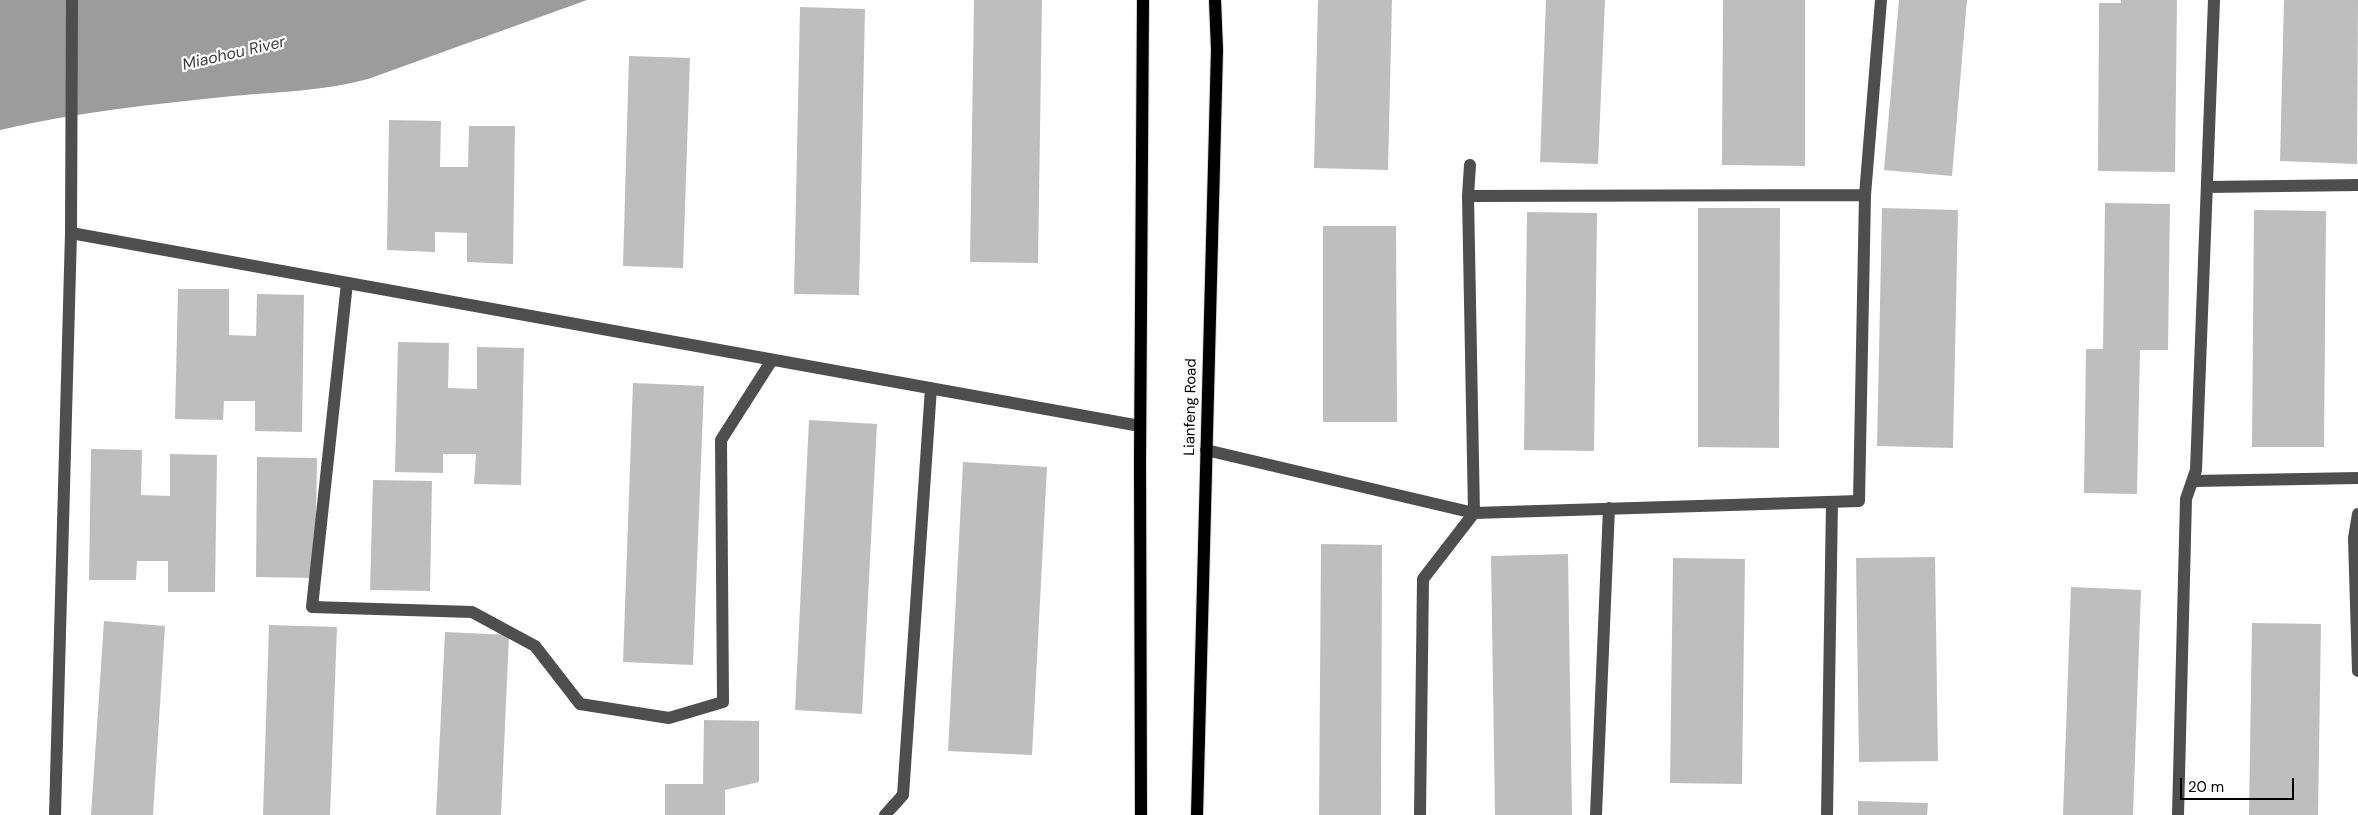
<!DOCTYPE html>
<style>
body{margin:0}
#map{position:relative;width:2358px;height:815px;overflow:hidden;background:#fff;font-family:"DM Sans",sans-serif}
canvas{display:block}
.scale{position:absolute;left:2180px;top:778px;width:114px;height:22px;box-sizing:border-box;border:2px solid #000;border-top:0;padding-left:6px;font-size:15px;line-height:18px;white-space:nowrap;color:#000;-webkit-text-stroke:4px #fff;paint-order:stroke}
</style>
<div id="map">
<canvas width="2358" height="815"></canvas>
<div class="scale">20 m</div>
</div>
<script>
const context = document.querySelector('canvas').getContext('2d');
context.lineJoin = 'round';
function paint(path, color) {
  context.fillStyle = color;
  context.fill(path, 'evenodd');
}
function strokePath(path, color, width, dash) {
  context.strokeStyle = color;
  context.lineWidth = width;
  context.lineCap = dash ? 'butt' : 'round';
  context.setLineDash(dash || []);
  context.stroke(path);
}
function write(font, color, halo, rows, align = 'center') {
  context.font = font + ' "DM Sans",sans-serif';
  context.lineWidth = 4.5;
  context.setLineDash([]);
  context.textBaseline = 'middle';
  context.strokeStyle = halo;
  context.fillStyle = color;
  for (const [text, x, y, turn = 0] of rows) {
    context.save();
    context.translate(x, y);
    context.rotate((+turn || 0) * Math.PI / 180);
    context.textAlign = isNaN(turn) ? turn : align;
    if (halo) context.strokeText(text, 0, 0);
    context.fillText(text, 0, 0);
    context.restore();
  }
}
paint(new Path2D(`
 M0,0h587l-219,79c-44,12 -90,13 -135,17 -78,8 -157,16 -233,34z`), '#9c9c9c');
paint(new Path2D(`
 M974,0h68l-4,263 -68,-1z
 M1318,0h74l-4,170 -74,-2z
 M1546,0h59l-7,164 -58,-2z
 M1723,0h82v166l-83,-1z
 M1899,0h68l-15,176 -68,-6z
 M2121,0h56l-2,172 -77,-1 1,-168h22z
 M2284,0h74l-1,164 -77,-3z
 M800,7l65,2 -6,286 -65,-1z
 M629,56l61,2 -7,210 -60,-2z
 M389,120l52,1 -1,46h28l1,-41h46l-2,138 -46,-2v-29l-32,-1v20l-48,-2z
 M2105,203l65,1 -2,146h-28l-3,144 -53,-1 2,-144h17z
 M1698,208h82l-1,240 -81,-1z
 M1882,208l76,2 -5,238 -76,-2z
 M2254,210l72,1 -2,236h-72z
 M1527,212l70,1 -3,238 -70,-1z
 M1323,226h73l1,196h-74z
 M178,289h51v46l27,1 1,-42 47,1 -2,137 -47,-1v-30h-31l-1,19 -48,-1z
 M398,342l51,1 -1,45 29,1v-42l47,1 -3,137 -47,-1 2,-30h-33v19l-48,-1z
 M633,383l71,3 -11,279 -70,-3z
 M809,420l68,4 -15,290 -67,-4z
 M91,449l51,1 -1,45 29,1v-42l47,1 -2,137h-47v-31h-31l-1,19h-47z
 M257,457l60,1 -2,120 -59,-1z
 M963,462l84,5 -15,288 -84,-4z
 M373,480l59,1 -2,110 -60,-1z
 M1321,544l61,1 -1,270h-62z
 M1568,554l4,261h-77l-4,-259z
 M1935,557l3,204 -79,1 -3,-204z
 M1673,558l72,1 -3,225 -72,-1z
 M2071,587l70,3 -8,225h-70z
 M104,621l61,5 -12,189h-62z
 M2252,623l69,1 -3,191h-69z
 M269,625l68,2 -7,188h-67z
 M445,632l64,3 -8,180h-65z
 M704,720l55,1v61l-34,8v25h-60v-31h38z
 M1858,801l70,2 -1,12h-69z`), '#bebebe');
const major = new Path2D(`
 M1141,815l-1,-353 3,-462
 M1197,815l20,-765 -2,-50`);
strokePath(major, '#dbdbdb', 14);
strokePath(new Path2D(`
 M2207,187l151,-2
 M1865,195l16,-195
 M71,233l1069,193
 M347,283l-35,324 160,5 63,34 45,58 89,14 54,-16 -2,-262 51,-80
 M1206,450l268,63 385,-12 6,-306 -397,1
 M2193,481l165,-3
 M2358,514l-4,24 4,133
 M55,815l16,-582 1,-233
 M885,815l18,-20 28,-407
 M1420,815l3,-236 51,-66 -6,-317 2,-31
 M1596,815l13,-307
 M1827,815l5,-313
 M2178,815l8,-316 10,-29 18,-470`), '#4e4e4e', 12);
strokePath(major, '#000', 12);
write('15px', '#000', '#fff', [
 ["Lianfeng Road",1191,407,-89]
]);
write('italic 16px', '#3d3d3d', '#fff', [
 ["Miaohou River",234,54,-13]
]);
</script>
